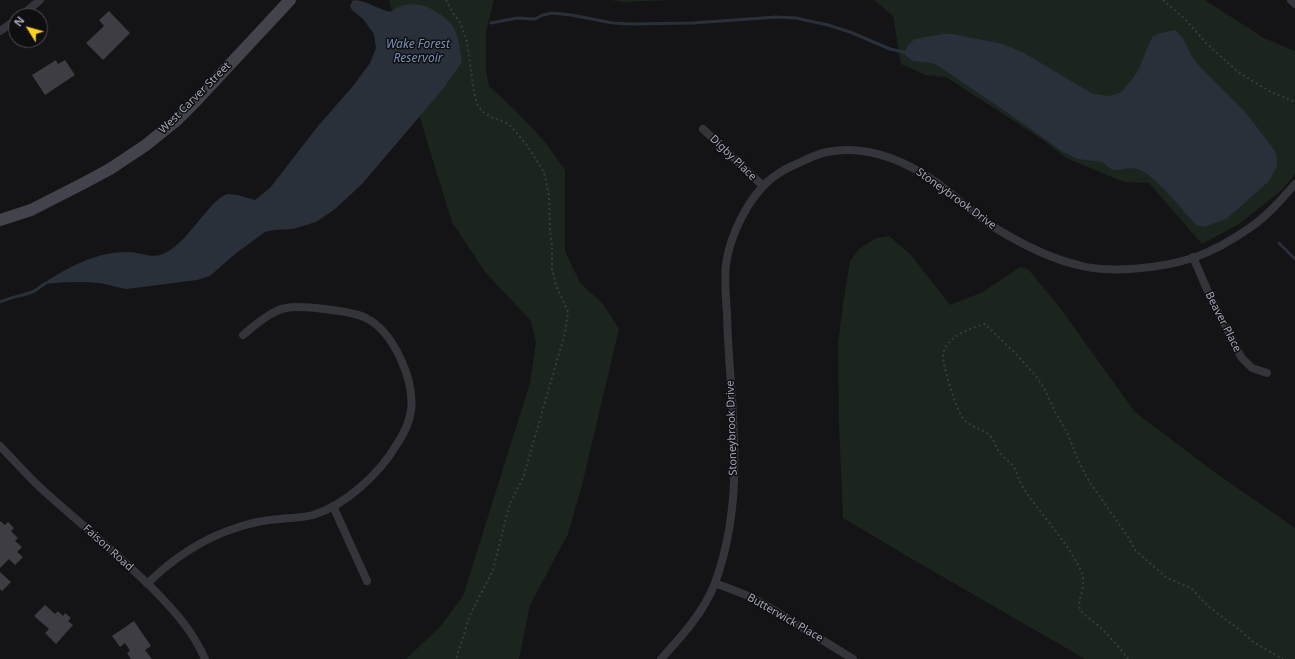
<!DOCTYPE html>
<style>
body{margin:0}
#map{position:relative;width:1295px;height:659px;overflow:hidden;background:#141416;font-family:"Noto Sans",sans-serif}
canvas{display:block}
.north{position:absolute;left:8px;top:8px;width:40px;height:40px;box-sizing:border-box;background:#0f0f11;border:1px solid #4b4c53;border-radius:50%;rotate:307deg;font-size:11px;font-weight:700;line-height:16px;text-align:center;color:#a4a7b7}
.north::after{content:'';display:block;margin:auto;width:14px;height:18px;background:#ffd222;clip-path:polygon(50% 0,100% 100%,50% 72%,0 100%)}
</style>
<div id="map">
<canvas width="1295" height="659"></canvas>
<div class="north">N</div>
</div>
<script>
const context = document.querySelector('canvas').getContext('2d');
context.lineJoin = 'round';
function paint(path, color) {
  context.fillStyle = color;
  context.fill(path, 'evenodd');
}
function strokePath(path, color, width, dash) {
  context.strokeStyle = color;
  context.lineWidth = width;
  context.lineCap = dash ? 'butt' : 'round';
  context.setLineDash(dash || []);
  context.stroke(path);
}
function write(font, color, halo, rows, align = 'center') {
  context.font = font + ' "Noto Sans",sans-serif';
  context.lineWidth = 3;
  context.setLineDash([]);
  context.textBaseline = 'middle';
  context.strokeStyle = halo;
  context.fillStyle = color;
  for (const [text, x, y, turn = 0] of rows) {
    context.save();
    context.translate(x, y);
    context.rotate((+turn || 0) * Math.PI / 180);
    context.textAlign = isNaN(turn) ? turn : align;
    if (halo) context.strokeText(text, 0, 0);
    context.fillText(text, 0, 0);
    context.restore();
  }
}
paint(new Path2D(`
 M389,0h105l-8,32v38l3,16 27,25 29,31 20,28v81l15,32 23,21 16,25 -37,156 -14,49 -38,71 -11,54h-113l34,-32 23,-31 67,-213 6,-40 -5,-22 -46,-49 -33,-50 -27,-87z
 M611,0h63l-51,2z
 M874,0h331l59,38 31,13v123l-13,16 -43,34 -37,20 -53,-61 -25,-1 -58,-24 -23,-18 -97,-63 -21,-2 -24,-11 -8,-48z
 M889,236l22,19 39,50 33,-13 37,-25 9,3 31,38 75,104 78,59 82,57v131h-210l-173,-100 -69,-41 -4,-94 -1,-81 5,-39 7,-43 9,-12 17,-11z`), '#1b241d');
paint(new Path2D(`
 M353,0c13,0 24,9 37,12 17,-12 35,-9 51,3 4,3 9,7 12,11 6,11 7,24 9,36l-19,27 -81,95 -27,25 -19,13 -23,7 -19,1 -9,2 -30,22 -25,22 -13,4 -70,9c-10,-1 -19,-5 -28,-6 -18,-2 -37,-1 -55,1l4,-4c26,-15 48,-28 80,-28 12,0 23,7 35,2 7,-3 13,-8 18,-13 10,-8 36,-47 47,-47 9,0 19,4 27,6l15,-12 48,-62 35,-40 17,-23 6,-15 -2,-14 -11,-15 -11,-9 -2,-4z
 M1175,30l8,8 8,17 10,13 45,45 29,38 2,8v7l-8,15 -31,28 -12,10 -22,8 -8,-2c-13,-14 -41,-51 -59,-56 -14,-4 -22,8 -34,-7l-26,-3 -14,-7 -45,-32 -78,-53 -8,-4 -19,-2 -9,-7 4,-9 7,-6 27,-5h10l51,10 21,9 69,41 16,2 11,-3 10,-11 8,-11 11,-27 4,-8 8,-3z`), '#29303a');
strokePath(new Path2D(`
 M491,23l26,-5 18,1 8,-4 9,-2 19,2 42,8 18,1 62,-1 84,-6 19,1 32,7 22,7 40,17 17,4
 M1279,243l16,16
 M0,302c10,-5 22,-6 32,-10 6,-2 9,-7 14,-9`), '#29303a', 3);
paint(new Path2D(`
 M109,11l21,22 -27,27 -17,-17 18,-17 -5,-6z
 M56,60l2,4 7,-4 10,15 -30,20 -13,-20z
 M0,521l5,4 3,-3 6,6 -3,3 7,7 -3,3 7,6 -5,5 6,5 -8,8 -6,-6 -9,9z
 M0,572l11,10 -9,9 -2,-2z
 M45,605l10,9 3,-3 5,5 2,-3 6,5 -3,3 5,4 -17,19 -11,-11 4,-4 -15,-13z
 M134,621l17,25 -6,4 7,9h-21l-4,-6 3,-2 -5,-8 -5,4 -8,-11z`), '#3e3d43');
strokePath(new Path2D(`
 M446,0l7,13 7,9 7,20 7,50 4,14 5,6 8,5 18,7 17,20 18,28 5,24 1,35 2,15v23l4,16 12,27 -3,21 -42,145 -12,23 -4,13 -14,56 -23,45 -14,44
 M1163,0l22,19 21,24 32,29 33,20 24,10
 M1128,659c-8,-11 -18,-22 -28,-32 -6,-6 -16,-10 -20,-18 -4,-9 8,-22 1,-38 -14,-30 -39,-55 -57,-82 -4,-6 -6,-13 -9,-20 -4,-7 -11,-11 -16,-17 -3,-4 -4,-10 -7,-14 -7,-9 -20,-10 -28,-18 -7,-8 -20,-51 -21,-62 -1,-20 27,-30 42,-34l29,28 22,24 8,12 11,24 12,20 12,30 10,19 39,56 7,13 32,28 24,10 18,19 31,23 13,12 30,17`), '#3a3b42', 2, [2, 3]);
strokePath(new Path2D(`
 M1291,0l4,4
 M21,16l19,-16
 M0,31l16,-11
 M703,129l60,57
 M1193,257l16,37 32,63 11,11 15,5
 M0,446c15,15 29,32 45,46 36,32 73,62 107,96 21,21 41,43 53,71
 M333,506l34,75
 M715,583l31,12 16,8 91,56
 M147,584c24,-24 56,-46 89,-56 14,-5 29,-8 44,-9 11,-1 23,-1 33,-4 33,-10 67,-42 84,-71 7,-10 12,-21 14,-33 4,-30 -17,-79 -45,-93 -13,-7 -66,-13 -80,-10 -14,2 -32,18 -43,27
 M661,659c21,-23 43,-47 54,-76 17,-46 21,-94 19,-142 -1,-43 -6,-85 -7,-127 -1,-16 -3,-34 -1,-50 4,-29 23,-68 46,-86 9,-7 19,-12 29,-16 8,-4 17,-8 26,-10 39,-8 77,8 109,30 21,15 39,34 61,47 23,14 55,30 81,36 32,9 83,3 115,-7 20,-7 41,-19 58,-31 17,-12 31,-28 44,-43`), '#34343b', 8);
strokePath(new Path2D(`
 M0,220l31,-10 51,-26 28,-15 36,-24 32,-26 17,-17 95,-102`), '#42434b', 12);
write('11px', '#a4a7b7', '#0f0f11', [
 ["West Carver Street",195,98,-45],
 ["Digby Place",733,158,44],
 ["Stoneybrook Drive",956,199,36],
 ["Beaver Place",1223,322,63],
 ["Stoneybrook Drive",732,428,-92],
 ["Faison Road",108,548,42],
 ["Butterwick Place",785,618,30]
]);
write('italic 12px', '#7891b5', '#0f0f11', [
 ["Wake Forest",418,45],
 ["Reservoir",418,59]
]);
</script>
